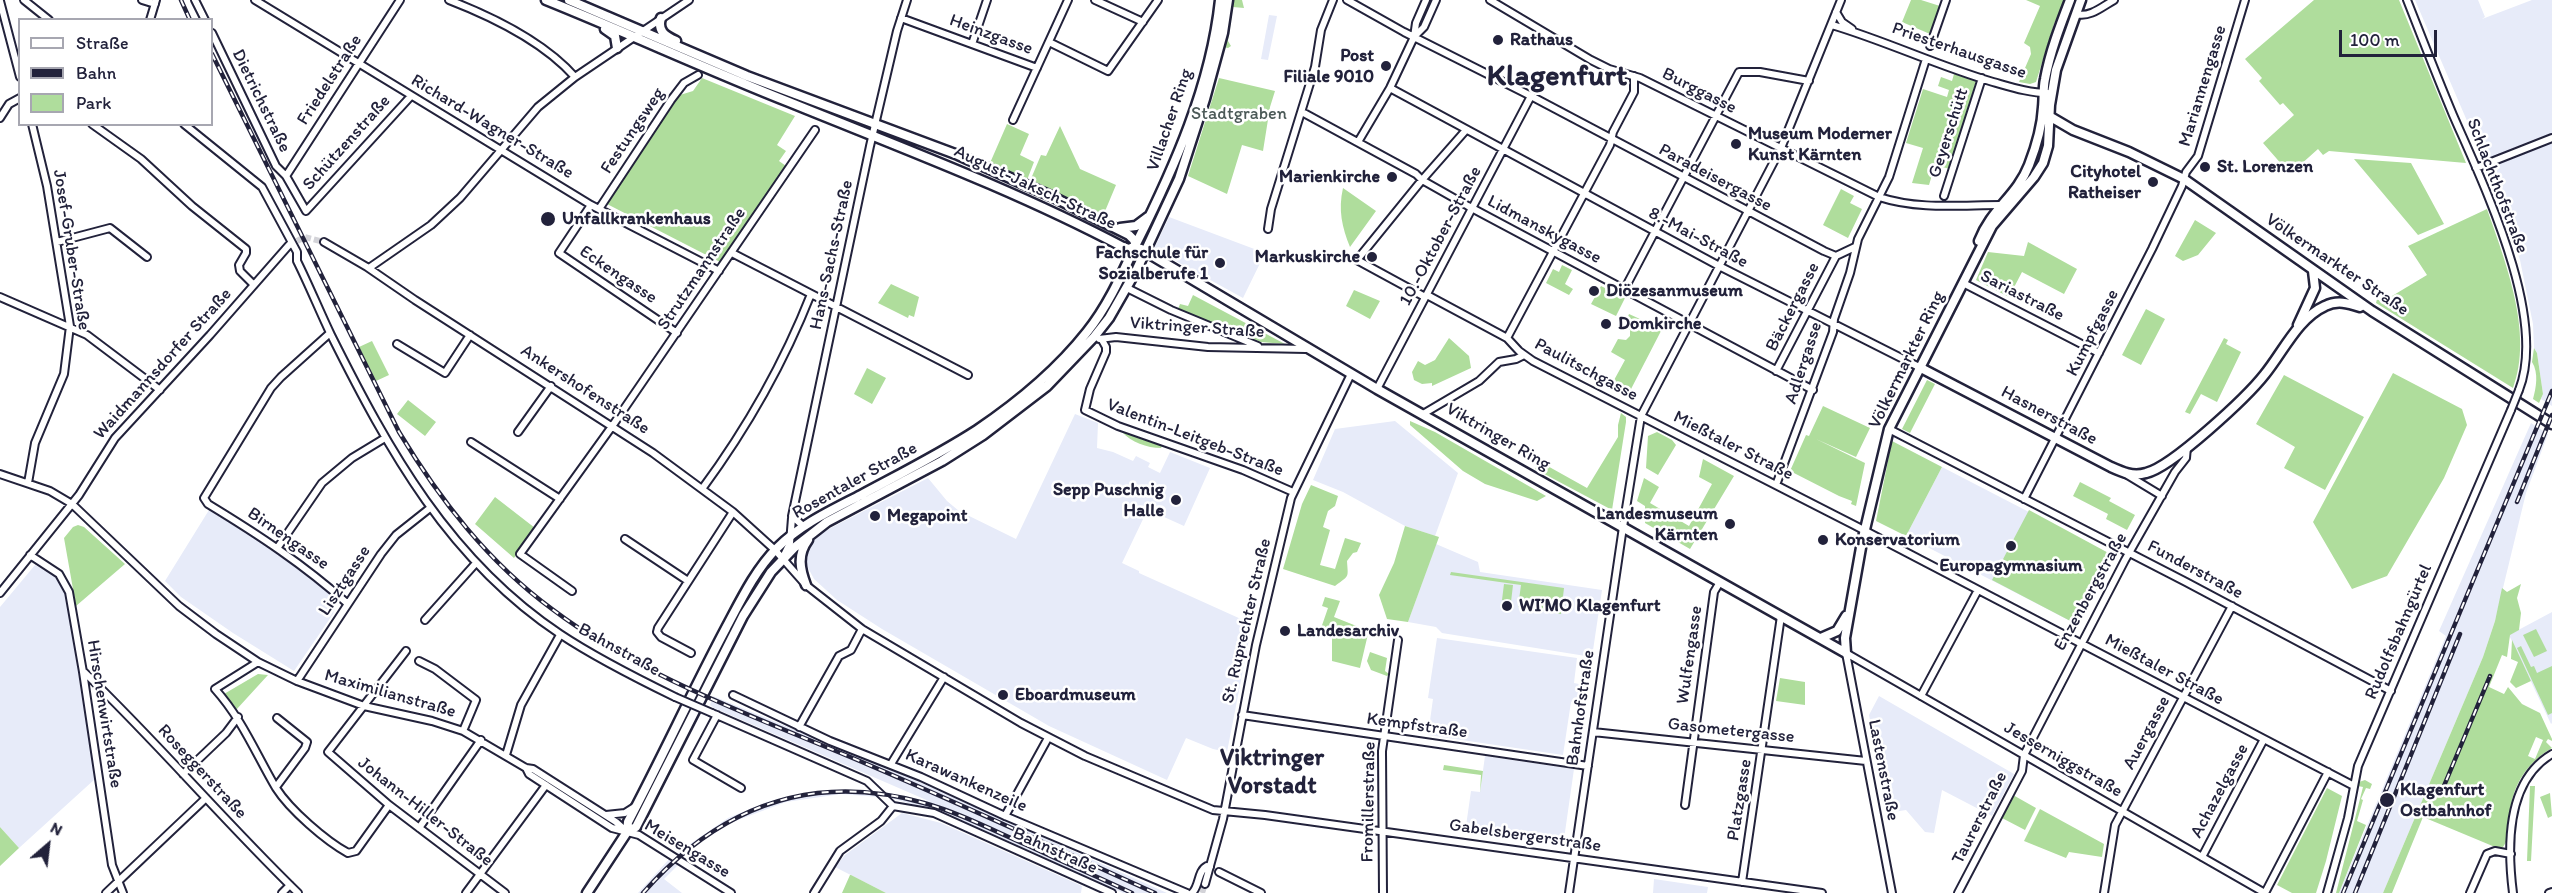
<!DOCTYPE html>
<meta charset="utf-8">
<style>
body{margin:0}
#map{position:relative;width:2552px;height:893px;overflow:hidden;background:#fff;font-family:Itim,sans-serif}
canvas{display:block}
.legend{position:absolute;left:18px;top:18px;width:195px;height:108px;box-sizing:border-box;background:#fff;border:2px solid #a7a7b1;margin:0;padding:8px 10px;list-style:none;font-size:18px;color:#22223b}
.legend li{display:flex;align-items:center;gap:12px;height:30px}
.legend b{width:30px;border:2px solid #a7a7b1}
.north{position:absolute;left:18px;top:815px;width:60px;height:60px;-webkit-text-stroke:4px #fff;paint-order:stroke;rotate:28deg;font-size:16px;font-weight:700;line-height:24px;text-align:center;color:#22223b}
.north::after{content:'';display:block;margin:auto;width:21px;height:27px;background:#22223b;clip-path:polygon(50% 0,100% 100%,50% 72%,0 100%)}
.scale{position:absolute;left:2339px;top:30px;width:98px;height:27px;box-sizing:border-box;border:3px solid #22223b;border-top:0;padding-left:8px;font-size:18px;line-height:21px;white-space:nowrap;color:#22223b;-webkit-text-stroke:4px #fff;paint-order:stroke}
</style>
<div id="map">
<canvas width="2552" height="893"></canvas>
<ul class="legend">
<li><b style="height:8px;background:#fff"></b>Straße</li>
<li><b style="height:8px;background:#22223b"></b>Bahn</li>
<li><b style="height:16px;background:#afdd9c"></b>Park</li>
</ul>
<div class="north">N</div>
<div class="scale">100 m</div>
</div>
<script>
const context = document.querySelector('canvas').getContext('2d');
context.lineJoin = 'round';
function paint(path, color) { context.fillStyle = color; context.fill(path, 'evenodd'); }
function trace(path, color, width, dash) { context.strokeStyle = color; context.lineWidth = width; context.lineCap = dash ? 'butt' : 'round'; context.setLineDash(dash || []); context.stroke(path); }
function label(font, color, halo, rows, align = 'center') {
  context.font = font + ' Itim,sans-serif'; context.lineWidth = 5; context.setLineDash([]); context.textBaseline = 'middle'; context.strokeStyle = halo; context.fillStyle = color; for (const [text, x, y, turn = 0] of rows) {
    context.save(); context.translate(x, y); context.rotate((+turn || 0) * Math.PI / 180); context.textAlign = isNaN(turn) ? turn : align; if (halo) context.strokeText(text, 0, 0); context.fillText(text, 0, 0); context.restore();
  }
}
paint(new Path2D(`
 M2415,0h63l7,17 -3,2 50,-19h20v406l-11,-7 2,-5 -6,-41 -3,-5 -1,-24 -13,-64 -31,-88z
 M1269,15l8,1 -9,44 -7,-1z
 M1169,217l96,36 -22,45 -89,-49z
 M1075,414l23,9 -1,25 16,4 20,9 3,-5 14,7 -2,4 12,6 10,-21 40,16 -26,58 -31,-14 -3,5 -5,-2 -23,48 17,8v2l113,51 -25,128 -14,-3 -27,-11 -19,42 -118,-54 -167,-97 -45,-29 -23,-21 -9,-17v-8l5,-10 13,-12 105,-54 19,23 12,10 57,28z
 M1395,421l63,52 -23,63 -30,-10 -62,-34 -30,-12 22,-51z
 M2531,423l17,11 -22,59 -31,128 -12,36 -100,236h-44l107,-257 -7,-5z
 M1942,467l172,89 -36,69 -172,-89z
 M209,510l73,45 56,45 -5,14 -39,57 -61,-38 -52,-36 -16,-16z
 M1436,544l42,18 2,10 122,18 -10,67 -150,-24 -6,-6 -28,-5z
 M35,565l21,12 9,13 30,189 -76,69 -19,-21v-220z
 M2552,612v111l-1,1 -42,-89z
 M1437,638l140,20 -3,25 15,3 -3,18 -15,-2 -8,53 -135,-20 5,-36 -5,-1z
 M713,696l193,80 261,117h-44l-175,-78 -57,-17 -50,-4 -55,8 -56,21 -37,24 -15,13 3,2 -17,17 18,14h-44l34,-37 2,1 16,-13 38,-26 39,-16 37,-9 38,-3 47,3 42,9 -217,-94 -4,-3z
 M1879,696l135,78 -22,42 -50,-26 -8,43 -9,-1 -19,-22 -19,3 -18,-98z
 M1485,756l89,13 -11,77 -98,-13 6,-42 9,1z
 M902,813l39,10 141,63 -1,7h-195l-51,-26 10,-12z
 M1654,879l54,8 -1,6h-54z`), '#e7ebf9');
paint(new Path2D(`
 M1233,0h9l2,8 -11,-1 -5,34 3,5 -3,2 -5,-1z
 M1911,0h10l19,6 -10,28 -28,-12z
 M2026,0h39l-11,24 -18,58 -6,2 -11,-2 12,-28 -1,-7 -6,-4 16,-37z
 M2314,0h85l67,163 -137,-12 -6,4 -5,-6 -28,25 -27,-31 31,-28 -11,-12 -3,2 -21,-24 3,-3 -17,-19z
 M1954,74l22,7 -26,88 -15,-4 -6,20 -17,-2 11,-35 -17,-5 17,-54 24,8 2,-7 -11,-4 3,-9 11,4z
 M702,78l93,38 -18,29 9,6 -7,10 7,5 -66,96 -113,-58 47,-74 26,-35 13,-4z
 M1219,78l56,13 -5,16 -7,44 -21,-6 -15,49 -39,-18z
 M1007,124l22,10 -9,21 14,7 -7,18 -37,-17z
 M1060,126l20,43 36,16 -13,31 -73,-35 11,-26 5,1z
 M2354,159l57,4 33,61 -26,11z
 M1343,188l33,23 -26,36c-8,-20 -12,-37 -7,-59z
 M1841,189l13,7 -4,7 12,6 -14,29 -25,-13z
 M2487,209c18,52 47,124 26,179l-137,-85 1,-4 5,3 45,-27 -19,-29z
 M2195,220l21,13 -18,22 -15,6 -8,-5z
 M2028,242l49,27 -13,25 -42,-22 -13,25 -33,-17 12,-28 36,4z
 M1562,265l10,5 -7,14 8,5 -4,6 -23,-12 7,-14 6,3z
 M891,284l28,13 -5,20 -5,-2 -1,3 -30,-15z
 M1601,286l24,12 -9,18 -25,-12z
 M1354,290l26,11 -10,18 -24,-13z
 M1193,295l92,49 -24,-2 -83,-33 2,-5 8,2z
 M2146,309l19,10 -24,46 -19,-10z
 M1629,314l11,5 -2,5 15,8 2,-4 6,3 -31,60 -17,-9 12,-22 -14,-8 7,-13 8,1 4,-4v-6l-6,-4z
 M1449,338l20,18 2,12 -39,18v-3l-10,1 -8,-4 -2,-8 6,-11 7,4 10,-5z
 M2224,338l4,2 -2,4 15,8 -24,50 -16,-8 -11,20 -5,-2z
 M372,341l17,34 -13,6 -17,-34z
 M2534,348l3,5 6,41 -4,9 -6,-4c3,-11 6,-26 -1,-37z
 M867,368l19,10 -14,26 -18,-10z
 M2393,373l69,36 5,16 -23,53 -57,98 -35,13 -39,-67z
 M2284,375l80,42 -39,73 -41,-22 11,-21 -39,-23z
 M1927,380l8,4 -25,49 -8,-4z
 M408,400l28,22 -11,14 -28,-22z
 M1823,406l47,22 -14,29 -40,-18 49,24 -9,43 -5,-2 1,-3 -13,-5 -49,-25 16,-36 3,1z
 M1621,413l5,4v5l-14,88 -77,-41 3,-5h6l43,24 31,-51v-12z
 M1410,421l25,11 111,64 -9,5 -52,-17 -22,-13 -53,-46z
 M1122,432l41,12 -2,4c-14,0 -30,-6 -39,-16z
 M1657,432l15,8 4,5 -18,30 -12,-7 2,-32z
 M1892,441l50,26 -36,69 -30,-15z
 M1703,459l31,17 -44,73 -45,-26v-17l-8,-5 7,-23 15,9 -9,16 39,23 23,-42 -13,-7z
 M2080,482l31,16 -2,3 26,14 -8,15 -21,-11 2,-5 -35,-18z
 M1311,485l27,11 -3,10 -7,5 -5,16 7,3 -10,35 15,4 10,-31 16,5 -4,9 -4,1 -6,8c1,17 3,14 -12,25l-52,-17 19,-65z
 M495,497l40,31 -21,30 -39,-34z
 M2029,510l85,46 -36,69 -86,-45z
 M78,525l6,2 41,37 -49,42 -12,-68 9,-11z
 M1405,526l34,11 -31,85 -21,-3 -8,-24 15,-32z
 M1451,572l113,16 -3,26 -43,-7 3,-22 -71,-10z
 M1504,584l9,1 -2,17 -9,-2z
 M2521,584l-4,14 4,15 -2,17 -9,5 -3,22 -5,-2 -13,32 15,7 4,-7 14,17 18,9 12,26v2l-4,-2 -2,3 6,6c-24,14 -39,36 -42,64 -2,12 1,27 -8,36l-7,-1 -72,-30 -31,76h-9l100,-236 12,-36 7,-33 5,4zM2536,737l7,3 -8,19 -7,-3z
 M1325,597l15,4 -6,16 25,10v4l9,3 -8,34 -28,-7v-24l-13,-3 9,-26 -6,-2z
 M2536,629l11,22 -13,6 -11,-22z
 M2512,640l19,41 -15,7 -6,-6 8,-20 -7,-3z
 M2521,646l10,21 3,-1 3,7 15,-7v47l-4,2 -31,-67z
 M1370,652l17,6 -2,13 4,3 -2,2 -16,-6 -4,-9z
 M258,674l10,1 -32,35 -12,-16z
 M1780,678l25,4v23l-29,-4z
 M1444,765l39,6 -3,21 1,-17 -38,-5z
 M2365,780l7,4 -2,5 -4,-1 -5,11 2,1 -6,21 9,4 -27,68h-3l27,-106 -5,-1 1,-4z
 M2530,786h5l-4,75h-4z
 M2327,788l15,8 -16,65 -10,32h-24l-15,-8z
 M2550,793l2,23 -4,2 -8,-21z
 M2013,795l23,13 -11,22 -23,-12z
 M2040,809l64,35 -2,13 -33,-5 -3,6 -42,-17z
 M0,827l19,21 -19,18z
 M850,875h1l35,18h-44z`), '#afdd9c');
trace(new Path2D(`
 M289,245l16,-8 19,5
 M1202,893l3,-9`), '#d3d3d8', 6, [6, 3]);
const minor = new Path2D(`
 M24,0l25,20
 M142,0l13,4
 M195,0l10,20
 M255,0l336,205 128,66
 M449,0c44,17 95,42 126,77
 M1095,0l48,22
 M1347,0l57,32 127,64 293,155 12,5 19,-9
 M1490,0l101,60 18,9 31,9 239,119c40,13 81,8 122,8
 M2407,0c15,38 30,77 46,115 30,69 95,201 66,275
 M0,1l20,76
 M1836,12l6,10 10,7
 M2076,14c14,4 27,-8 38,-14
 M901,18l136,50
 M150,20l6,-20
 M1832,25c54,16 106,41 161,57 18,5 36,11 55,11
 M212,33l64,133 10,10 20,35 105,-115
 M1414,37l10,-10 12,-27
 M1049,42l59,29 50,-71
 M972,44l15,-44
 M1930,46l16,-46
 M1390,88l331,179 198,100
 M1302,112l114,62 6,6 46,26 345,184
 M0,118l9,-14 11,-6
 M1013,120l55,-120
 M92,124l49,35 51,47 54,43v4l-7,12 1,6 14,14
 M184,124l78,63 35,65v9c12,24 22,49 34,74 58,116 118,225 229,299 36,24 76,44 115,63
 M1358,142l32,-54 24,-51 2,-14 10,-23
 M2476,168l76,-30
 M286,176l114,-176
 M1944,196l38,-118
 M591,205l-32,48 118,80
 M599,209l72,-109 13,-17 14,-8
 M1268,229l3,-20 44,-142 6,-37 12,-30
 M57,242l53,-14 37,29
 M324,242l43,25 48,33 238,153 80,59 42,38 31,35 56,44 159,94 64,33 128,54 52,5 557,78
 M732,253l236,122
 M369,268l62,-43 29,-27 78,-91 37,-30 114,-77
 M1963,283l136,70
 M1127,288l44,22 87,36
 M1624,290l115,-218h21l49,9
 M1427,295l80,43 12,13 14,10 321,164 500,261
 M0,297l87,38 73,55
 M1425,297l-68,-37 65,-80 44,-50
 M330,333l-49,44 -10,11 -67,110 4,6c51,31 95,60 140,100
 M1507,338l103,-193 3,-13 21,-40v-16
 M1099,339l17,-2 92,10 98,2
 M1102,340l4,7v5l-16,37 -5,21 33,16 125,44 50,22
 M397,344l48,29 25,-38
 M1776,371l60,-115
 M1377,389l154,-293
 M1423,414l56,-33 20,-19 17,-3 8,-4
 M1889,429l297,153 205,109
 M518,432l33,-46
 M471,442l89,57
 M2124,473l38,23
 M0,474l50,17 22,13 107,102 37,28 42,28 39,19 67,25 68,15 31,10 63,37 7,1 83,53 11,10
 M28,483l7,-40 29,-69 6,-48 -23,-140 -15,-62
 M1776,485l57,-153 1,-13 16,-46 8,-34 31,-62 37,-118
 M702,489c45,-61 81,-124 109,-195
 M2024,499l128,-250 30,-63 4,-14 12,-16 47,-156
 M803,526l-11,-10 78,-370 27,-115 10,-31
 M625,539l63,42
 M278,547l44,-64 30,-25 33,-20
 M30,555l29,19 10,18 14,80 29,193 11,28
 M784,555l6,-12 2,-25
 M572,591l-52,-37 93,-129 202,-295
 M0,593l79,-98 36,-57 95,-103 79,-90
 M425,620l51,-57
 M406,651l-78,101 61,53 116,88
 M691,653l-30,-16 -4,-5 1,-4 75,-116
 M1846,653l419,240
 M1846,653l46,240
 M419,661l16,8 41,31 -13,31
 M258,662l-43,27c27,30 41,65 61,99 14,22 50,53 72,65l8,-2 33,-46
 M84,672c74,71 140,149 214,221
 M297,681l84,-127 15,-19 34,-27
 M733,695l97,46 91,36 84,39 182,77
 M1921,696l57,-106
 M712,713l155,68 26,25 41,7 178,80
 M717,715l-24,45 48,28
 M1242,715l346,51
 M799,727l40,-71 12,-6 11,-21
 M1593,732l273,29
 M506,755l15,-50 39,-70
 M891,764l53,-87
 M526,768l3,6 83,54 27,7 92,58
 M183,774l43,-41 12,-16
 M276,787l29,-39 2,-6 -30,-24
 M1685,805l29,-213 6,-10
 M606,815l19,-2 11,-7
 M1005,816l43,-78
 M419,828l62,-88
 M2202,857l62,-118
 M1219,872l42,21
 M1742,882l39,-266
 M1205,884l18,-65 33,-174 35,-147 60,-124
 M106,893l100,-95
 M282,893l8,-8
 M466,893l80,-108
 M814,893l26,-42 41,-30 12,-15
 M1192,893c8,-7 5,-22 15,-27l3,1
 M1383,893l-1,-142 16,-111
 M1569,893l54,-366 18,-111 140,-268 60,-148
 M1958,893l64,-122 2,-16 101,-195 50,-88 11,-14 1,-11
 M2104,893l11,-68 117,-219
 M2265,893l63,-121
 M2327,893l21,-75 10,-52 153,-356
 M2470,893l17,-39 8,-3 16,3
 M2513,893c-6,-47 -7,-112 39,-139
 M2549,893l3,-1`);
const major = new Path2D(`
 M546,0c82,33 162,70 243,102 113,46 226,88 334,145l6,2 7,-3
 M569,0l178,76 211,79 93,41 78,39 5,5 2,6
 M661,18c-4,13 4,18 15,23
 M605,29l10,7 2,12
 M2049,116l24,14 56,22 55,27 188,132 180,113
 M1120,228l16,-2 12,-9
 M1979,241c12,-32 38,-45 50,-76 7,-18 13,-38 14,-58 1,-9 0,-19 2,-28 5,-27 15,-53 25,-79
 M1141,249l236,140 469,264
 M2298,325l17,-37 -2,-17
 M1919,367l192,100c11,5 22,10 35,6 26,-6 101,-76 119,-99 18,-22 33,-56 60,-68 12,-6 23,-3 35,1
 M806,585c-6,-16 -9,-30 2,-45
 M1821,638l16,-7 9,-15
 M1846,653l-1,-15 17,-96 27,-113 103,-203 42,-49 9,-14 5,-17 2,-41 6,-35 25,-70
 M627,832l9,-5 107,-211 28,-44 24,-25 32,-25 115,-61 41,-26 64,-49 47,-49 15,-19 28,-49 42,-90 26,-80 18,-66 5,-33
 M587,893l40,-61 1,-10c34,-64 64,-130 98,-194 14,-26 29,-58 51,-80 24,-24 55,-38 84,-53 39,-21 79,-41 116,-65 40,-27 80,-60 110,-98 21,-26 35,-58 49,-88 38,-76 75,-158 84,-244`);
trace(minor, '#22223b', 10);
trace(major, '#22223b', 13);
trace(minor, '#fff', 6);
trace(major, '#fff', 8);
const rail = new Path2D(`
 M181,0l9,20
 M212,54l187,378c41,68 89,130 153,177 94,71 210,110 317,156 96,41 191,85 286,128
 M2517,502l35,-87
 M2441,793l49,-117
 M643,893c76,-86 168,-122 281,-90 36,10 70,28 105,43 34,16 69,31 103,47
 M2343,893l209,-502
 M2355,893l105,-259`);
trace(rail, '#22223b', 4.5);
trace(rail, '#fff', 2, [7]);
const minorBridge = new Path2D(`
 M2511,410l8,-20
 M675,697l37,16`);
trace(minorBridge, '#22223b', 10, []);
trace(minorBridge, '#fff', 6);
for (const [x, y, r, color] of [
 [1498,40,6,"#22223b"],
 [1386,66,6,"#22223b"],
 [1736,144,6,"#22223b"],
 [2205,167,6,"#22223b"],
 [1392,177,6,"#22223b"],
 [2153,182,6,"#22223b"],
 [548,219,8,"#22223b"],
 [1372,257,6,"#22223b"],
 [1220,263,6,"#22223b"],
 [1594,291,6,"#22223b"],
 [1606,324,6,"#22223b"],
 [1176,500,6,"#22223b"],
 [875,516,6,"#22223b"],
 [1730,524,6,"#22223b"],
 [1823,540,6,"#22223b"],
 [2011,546,6,"#22223b"],
 [1507,606,6,"#22223b"],
 [1285,631,6,"#22223b"],
 [1003,695,6,"#22223b"],
 [2387,800,8,"#22223b"]
]) { const dot = new Path2D(); dot.arc(x, y, r, 0, 2 * Math.PI); context.fillStyle = color; context.fill(dot); trace(dot, '#fff', 2); }
label('18px', '#22223b', '#fff', [
 ["Heinzgasse",991,35,20],
 ["Priesterhausgasse",1959,51,19],
 ["Friedelstraße",330,80,-57],
 ["Mariannengasse",2203,86,-73],
 ["Burggasse",1699,91,27],
 ["Dietrichstraße",261,101,64],
 ["Villacher Ring",1170,120,-71],
 ["Richard-Wagner-Straße",492,127,31],
 ["Festungsweg",633,131,-56],
 ["Geyerschütt",1949,133,-72],
 ["Schützenstraße",347,143,-48],
 ["Paradeisergasse",1715,178,28],
 ["Schlachthofstraße",2497,186,69],
 ["August-Jaksch-Straße",1035,188,25],
 ["Lidmanskygasse",1544,230,28],
 ["10.-Oktober-Straße",1441,236,-62],
 ["8.-Mai-Straße",1698,238,28],
 ["Josef-Gruber-Straße",71,250,81],
 ["Hans-Sachs-Straße",832,255,-78],
 ["Völkermarkter Straße",2337,265,34],
 ["Strutzmannstraße",702,269,-56],
 ["Eckengasse",618,275,34],
 ["Sariastraße",2022,296,27],
 ["Bäckergasse",1793,307,-63],
 ["Viktringer Straße",1197,328,4],
 ["Kumpfgasse",2093,333,-63],
 ["Völkermarkter Ring",1907,360,-64],
 ["Adlergasse",1804,363,-72],
 ["Waidmannsdorfer Straße",163,364,-48],
 ["Paulitschgasse",1586,370,28],
 ["Ankershofenstraße",585,390,33],
 ["Hasnerstraße",2049,416,28],
 ["Viktringer Ring",1498,437,30],
 ["Valentin-Leitgeb-Straße",1195,438,21],
 ["Mießtaler Straße",1733,446,27],
 ["Rosentaler Straße",855,481,-29],
 ["Birnengasse",288,539,35],
 ["Funderstraße",2195,570,28],
 ["Lisztgasse",345,581,-57],
 ["Enzenbergstraße",2091,592,-61],
 ["St. Ruprechter Straße",1247,621,-77],
 ["Rudolfsbahngürtel",2399,632,-67],
 ["Bahnstraße",619,650,29],
 ["Wulfengasse",1690,655,-82],
 ["Mießtaler Straße",2164,670,28],
 ["Maximilianstraße",390,694,16],
 ["Bahnhofstraße",1581,708,-82],
 ["Hirschenwirtstraße",104,714,81],
 ["Kempfstraße",1417,726,8],
 ["Gasometergasse",1731,731,6],
 ["Auergasse",2147,733,-62],
 ["Jesserniggstraße",2063,760,30],
 ["Lastenstraße",1883,770,79],
 ["Roseggerstraße",202,772,47],
 ["Karawankenzeile",966,781,24],
 ["Achazelgasse",2220,791,-62],
 ["Platzgasse",1740,800,-81],
 ["Fromillerstraße",1369,802,-89],
 ["Johann-Hiller-Straße",425,812,38],
 ["Taurerstraße",1980,818,-63],
 ["Gabelsbergerstraße",1525,836,8],
 ["Meisengasse",687,849,31],
 ["Bahnstraße",1055,851,24]
]);
label('bold 18px', '#22223b', '#fff', [
 ["Rathaus",1510,40],
 ["Post",1374,56,"right"],
 ["Filiale 9010",1374,77,"right"],
 ["Museum Moderner",1748,134],
 ["Kunst Kärnten",1748,155],
 ["St. Lorenzen",2217,167],
 ["Cityhotel",2141,172,"right"],
 ["Ratheiser",2141,193,"right"],
 ["Marienkirche",1380,177,"right"],
 ["Unfallkrankenhaus",562,219],
 ["Fachschule für",1208,253,"right"],
 ["Sozialberufe 1",1208,274,"right"],
 ["Markuskirche",1360,257,"right"],
 ["Diözesanmuseum",1606,291],
 ["Domkirche",1618,324],
 ["Sepp Puschnig",1164,490,"right"],
 ["Halle",1164,511,"right"],
 ["Landesmuseum",1718,514,"right"],
 ["Kärnten",1718,535,"right"],
 ["Megapoint",887,516],
 ["Konservatorium",1835,540],
 ["Europagymnasium",2011,566,"center"],
 ["WI’MO Klagenfurt",1519,606],
 ["Landesarchiv",1297,631],
 ["Eboardmuseum",1015,695],
 ["Klagenfurt",2400,790],
 ["Ostbahnhof",2400,811]
], 'left');
label('18px', '#4c5a58', '#fff', [
 ["Stadtgraben",1239,114]
]);
label('bold 24px', '#22223b', '#fff', [
 ["Viktringer",1272,759],
 ["Vorstadt",1272,787]
]);
label('bold 30px', '#22223b', '#fff', [
 ["Klagenfurt",1557,77]
]);
</script>
